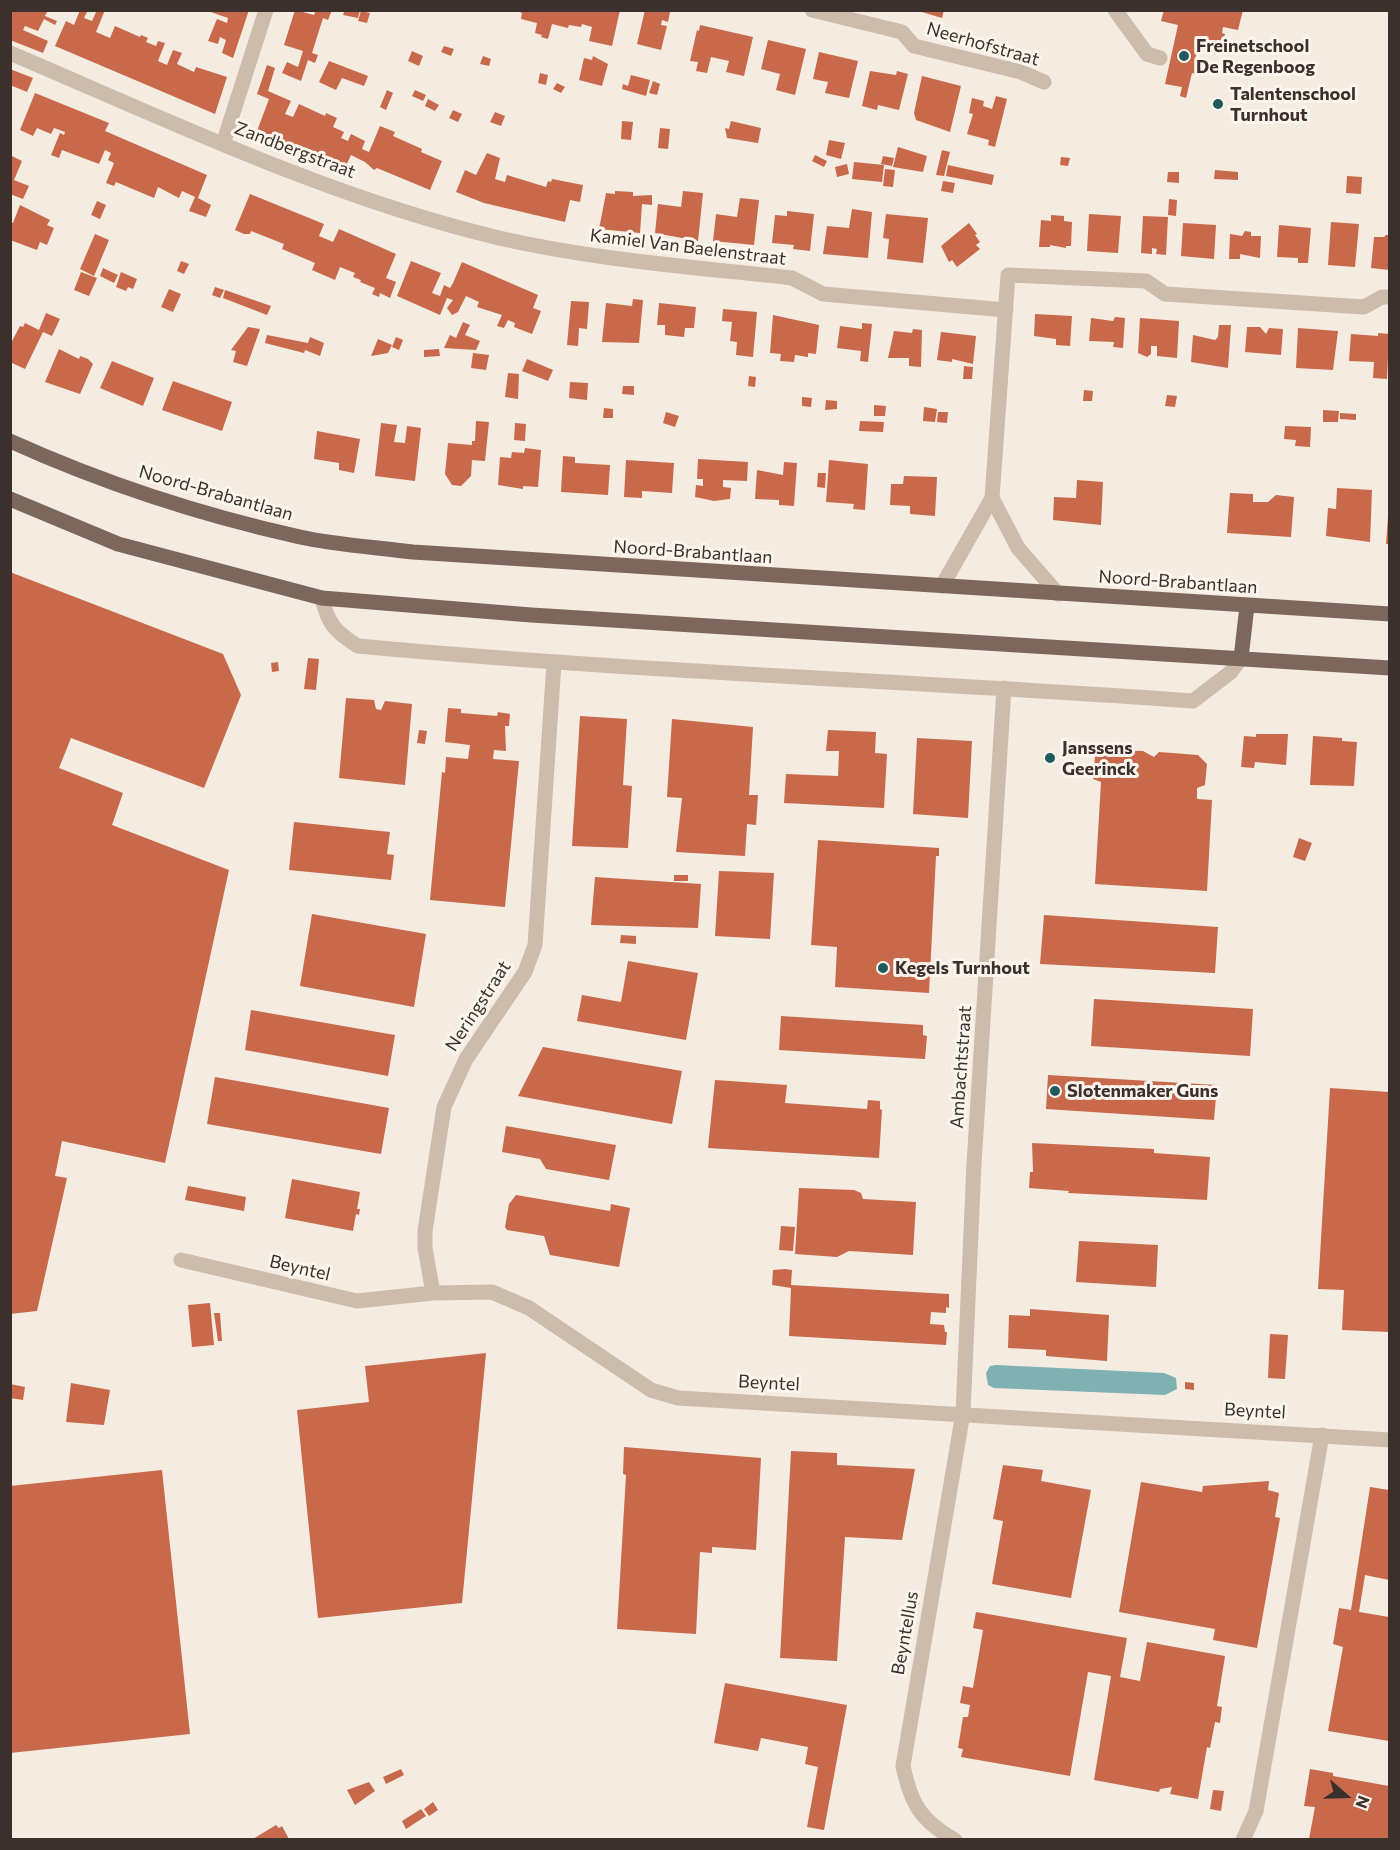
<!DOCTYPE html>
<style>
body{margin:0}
#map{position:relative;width:1400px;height:1850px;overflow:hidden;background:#f4ebe1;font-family:Commissioner,sans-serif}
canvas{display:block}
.frame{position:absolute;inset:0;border:12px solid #3b302b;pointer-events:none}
.north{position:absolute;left:1316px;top:1766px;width:60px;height:60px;-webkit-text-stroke:4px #fbf5ee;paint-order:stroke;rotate:110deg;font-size:16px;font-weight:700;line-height:24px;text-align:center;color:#3b302b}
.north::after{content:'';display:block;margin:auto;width:21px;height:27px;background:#3b302b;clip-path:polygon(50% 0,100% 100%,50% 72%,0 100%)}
</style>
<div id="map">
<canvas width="1400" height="1850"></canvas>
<div class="frame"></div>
<div class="north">N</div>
</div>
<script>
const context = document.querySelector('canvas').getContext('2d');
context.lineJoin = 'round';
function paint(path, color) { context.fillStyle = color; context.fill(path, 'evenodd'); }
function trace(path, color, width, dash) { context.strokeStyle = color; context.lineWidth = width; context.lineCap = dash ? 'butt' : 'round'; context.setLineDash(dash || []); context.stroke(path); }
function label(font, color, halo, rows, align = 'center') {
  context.font = font + ' Commissioner,sans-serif'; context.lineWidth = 6; context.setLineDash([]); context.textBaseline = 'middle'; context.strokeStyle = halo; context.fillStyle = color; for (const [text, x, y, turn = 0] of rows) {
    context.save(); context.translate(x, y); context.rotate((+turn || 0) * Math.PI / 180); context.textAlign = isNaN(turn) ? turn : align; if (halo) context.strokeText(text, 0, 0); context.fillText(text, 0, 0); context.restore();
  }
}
paint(new Path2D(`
 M996,1365l168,8 12,5 1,11 -12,6 -171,-7 -6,-3 -2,-12 4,-7z`), '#7fb0b2');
paint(new Path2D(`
 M10,10h38l-3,6 12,5 -2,4 -11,-6 -6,12 -13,-5 -2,4 25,11 -5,12 -33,-13z
 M80,10h8l-4,8 8,3 5,-11h8l-9,22 14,6 5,-12 25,11 1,-2 7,3 -2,4 10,4 2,-5 7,2 -7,18 9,4 6,-15 9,3 -5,11 17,8 2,-5 31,10 -12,37 -160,-68 11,-25 8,4z
 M205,10h44l-16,48 -11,-5 4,-13 -6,-3 -2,7 -10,-3 9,-22 10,4 1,-5z
 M295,10l19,5 2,-5h16l-4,10 -5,-2 -11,35 6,2 -3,8 -7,-3 -7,21 -19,-8 5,-11 11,5 5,-16 -19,-6z
 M345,10h15l-2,8 -15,-3z
 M515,10h105l-8,36 -23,-5 3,-14 -10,-3 -1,3 -12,-2 -1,3 -16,-4 -4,15 -7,-2 1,-2 -7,-2 2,-10 -16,-4 1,-6z
 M645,10l25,2 -2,10 -6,-2 -1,5 6,1 -6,24 -24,-6z
 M915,10h29l-2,8z
 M1164,10h79l-5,20 -15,-3 -1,6 3,1 -4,18 -23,-6 -3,14 4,1 -3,13 -4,-1 -6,25 -6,-2 2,-9 -17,-3 13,-59 -17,-4z
 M361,11l9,2 -3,10 -9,-2z
 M700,25l53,12 -9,39 -18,-4 3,-11 -18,-4 -4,16 -11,-2 2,-9 -8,-1 7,-31 2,1z
 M768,40l38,9 -11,46 -19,-5 4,-16 -19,-5z
 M444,46l10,3 -3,7 -10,-4z
 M412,51l11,5 -4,10 -11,-5z
 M819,52l39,9 -9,37 -24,-5 3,-11 -15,-3z
 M483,56l8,3 -2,7 -9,-2z
 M593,56l15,8 -6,22 -23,-6 5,-22 8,2z
 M329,61l39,15 -4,10 -22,-8 -6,12 -17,-8z
 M267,65l8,3 -7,23 23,10 -6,13 8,3 6,-13 26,12 1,-3 11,5 -4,9 11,5 -3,6 7,3 3,-7 14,7 -3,8 7,3 11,-26 15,6 -2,4 29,13 -1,3 21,9 -12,29 -53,-22 -3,2 -9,-8 -14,-7 -7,15 -87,-39 12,-32 -12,-5z
 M10,69l23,9 -6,14 -17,-7z
 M870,71l26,4 1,-4 11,3 -9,36 -21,-5 -1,5 -15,-4z
 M540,73l8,2 -2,10 -8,-2z
 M631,75l19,5 -4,16 -24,-7 1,-5 5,2z
 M922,76l39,10 -11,46 -34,-12 -2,-7z
 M653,81l7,3 -3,11 -8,-2z
 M557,83l8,4 -4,6 -8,-4z
 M387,90l6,3 -7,17 -6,-3z
 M415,90l11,5 -3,6 -11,-5z
 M35,93l74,30 -4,8 102,44 -9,23 13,7 -5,12 -17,-6 6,-14 -13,-6 -3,7 -21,-11 -4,11 -38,-16 -2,4 -8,-3 8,-20 -6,-3 3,-7 -6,-3 -6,14 -37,-14 -3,8 -8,-3 9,-22 4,2 1,-3 -11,-4 -3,6 -14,-6 -4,8 -13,-6z
 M996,96l11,3 -12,48 -7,-2 1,-5 -22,-6 6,-20 -4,-1 3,-15 12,3 -1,5 9,3z
 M428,99l11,6 -4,6 -10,-5z
 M453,110l9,4 -4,8 -9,-4z
 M495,112l10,4 -4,10 -11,-4z
 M622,121l11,1 -2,18 -10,-1z
 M731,121l30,7 -3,15 -31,-5 -2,-10 4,1z
 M660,128l10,1 -2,20 -10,-1z
 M829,140l16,3 -4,16 -15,-4z
 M898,147l29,9 -4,16 -30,-5z
 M942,150l8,2 -6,24 -8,-1z
 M487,153l13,5 -5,21 10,3 2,-7 39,12 2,-6 3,1 1,-3 31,6 -3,17 -10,-2 -5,22 -81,-19 -28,-11 9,-22 11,5z
 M10,155l12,6 -8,19 15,6 -6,13 -13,-5z
 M815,155l12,6 -3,6 -12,-6z
 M883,156l11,2 -2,8 -11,-2z
 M1061,157l9,1 -2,8 -8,-1z
 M854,162l30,3 -2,17 -30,-3z
 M847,164l2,10 -12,3 -2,-10z
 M948,165l46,10 -2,10 -46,-9z
 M885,169l10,1 -2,17 -10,-1z
 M1215,170l23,2v8l-24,-1z
 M1168,172h11v11l-12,-1z
 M1347,176l15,1 -1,17 -15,-1z
 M943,181l12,2 -2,10 -12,-2z
 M615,191l18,1v4l19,-1v10l-10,-1 -2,29 -41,-4 7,-36 9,1z
 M683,191l20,2 -5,48 -43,-8 3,-29 23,3z
 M250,194l74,30 -5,12 14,6 6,-13 57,25 -10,24 10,4 -6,16 -10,-5 -1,4 -7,-3 3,-6 -15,-6 1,-2 -8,-3 2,-4 -15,-6 -5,13 -23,-10 3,-7 -33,-14 2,-5 -33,-13 -1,3h-6l-9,-4z
 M740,198l19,2 -5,45 -41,-4 3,-27 21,3z
 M1169,199l8,1 -1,16 -8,-1z
 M97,201l9,4 -6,14 -9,-4z
 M20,205l30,15 -3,5 7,3 -7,17 -7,-3 -3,8 -27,-10v-18l3,1z
 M852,209l20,3 -4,46 -45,-4 4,-28 22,2z
 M787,211l27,3 -4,37 -17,-2 1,-4 -22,-2 3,-28 12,1z
 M886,214l42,4 -5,45 -36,-4 2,-20 -6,-1z
 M1089,214l32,2 -3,37 -31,-2z
 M1051,215l13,1v5l8,1 -1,24h-5v2l-16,-3v2h-11l2,-27 10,1z
 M1143,216l25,1 -2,38 -10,-1 1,-5 -5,-1v6l-11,-1z
 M1331,222l28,2 -4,43 -27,-2z
 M969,223l8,11 -2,1 5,7 -4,3 4,4 -23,18 -5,-7 -3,2 -8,-16z
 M1183,223l33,2 -2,34 -33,-3z
 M1279,225l32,3 -3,35h-10v-5l-21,-1z
 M1245,231l6,1v4h10l-1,22 -20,-4v5h-11l1,-25 12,2z
 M95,234l14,6 -15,36 -14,-7z
 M1386,235h3v35l-18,-2 3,-31h10z
 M181,261l8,3 -5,10 -7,-3z
 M411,261l30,12 -9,20 8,3 4,-11 6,3 3,-5 9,-21 76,33 -5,13 8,3 -9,23 -18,-7 1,-4 -7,-3 -4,8 -7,-2 5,-11 -25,-8 2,-5 -13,-6 -8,16 -6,3 -5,-7 6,-8 -6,-2 -7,17 -43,-19z
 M103,268l15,7 -4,8 -14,-7z
 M81,272l16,6 -8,18 -15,-6z
 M121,272l16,7 -4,10 -5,-2 -2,4 -10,-4z
 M215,287l9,3 -4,8 -8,-3z
 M169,289l12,5 -8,18 -12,-5z
 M225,290l46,16 -4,9 -44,-17z
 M633,299l10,1 -4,43 -37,-1 4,-39 26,3z
 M571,301l18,1 -2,27 -8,-1 -1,18 -11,-1z
 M659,303l37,4 -2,21h-9l-1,9 -19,-2v-10h-8z
 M723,309l34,3 -4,45 -17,-2 1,-13 -7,-1 2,-19 -10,-1z
 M46,313l14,6 -8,17 -9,-4 -18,37 -15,-7v-17l10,-19 3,1 2,-4 14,7z
 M1035,314l37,2 -2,30 -14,-1v-6l-22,-3z
 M773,315l46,10 -3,29 -8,-1v4l-13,-2 -1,7 -14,-1 1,-7 -11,-1z
 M1115,317l10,1 -2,30 -10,-1 1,-5 -25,-1 2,-23 22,3z
 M1140,318l39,3 -2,37 -20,-2v-10h-6v8l-4,3 -9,-4z
 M463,322l7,3 -5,10 15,6 -4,9 -32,-2 6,-13 6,3z
 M862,323l10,1 -4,38 -8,-1 1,-10 -24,-3 3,-22 22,3z
 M1219,325h12l-3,43 -37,-6 2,-27 22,5 3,-3z
 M248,327l12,2 -13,37 -14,-4 3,-11 -5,-1z
 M1247,327h13l6,7 3,-6 14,1 -2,26 -36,-3z
 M1298,328l40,3 -5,39 -37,-2z
 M913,329l9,1 -1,37 -12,-1v-8h-21l6,-27 18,2z
 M941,332l35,4 -3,28 -21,-5v3l-15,-2z
 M1378,333l11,1 -2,45 -14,-1 1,-16 -25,-1 2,-27 27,2z
 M267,335l41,8 2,-6 14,6 -4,13 -15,-6 -1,3 -39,-10z
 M396,337l7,3 -4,10 -7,-3z
 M378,339l14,6 -4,8 -17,3z
 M59,349l20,10 1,-3 8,3 5,5 -13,30 -35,-12z
 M439,349l1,7 -16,1v-7z
 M473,353l16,2 -3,15 -15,-2z
 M527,359l26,11 -5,11 -26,-10z
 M112,361l42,17 -11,28 -43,-18z
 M964,366l9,1 -1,12h-9z
 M508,373l11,1 -1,25 -13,-2z
 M749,376l7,1 -1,10 -7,-1z
 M173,381l59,21 -10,29 -60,-21z
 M570,382l18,1 -1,17 -18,-2z
 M623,386h11v9l-12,-1z
 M1084,390l9,1 -1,10h-9z
 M1167,395l10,1 -2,11 -10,-1z
 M802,397l10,1 -1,9 -9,-1z
 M826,400l11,1v8l-12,1z
 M874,405l12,1 -1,10h-11z
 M924,407l13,2 -2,13 -12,-1z
 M604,408l9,1v9h-10z
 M1323,410l16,1 -1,11h-15z
 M666,412l13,4 -4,11 -12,-4z
 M938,412h10l-1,11 -10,-1z
 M1340,413l16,1v6l-16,-1z
 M476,421l13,1 -4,39 -13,-1 -1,16 -10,10 -9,-1 -7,-11 3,-31 24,2v-4h3z
 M860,421l24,1 -1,10 -24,-1z
 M381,423l16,2 -3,17 11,1 2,-17 14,2 -6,53 -40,-5z
 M515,423l11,1 -1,17 -11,-1z
 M1285,426l26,1 -1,20 -15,-1 1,-6 -12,-1z
 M317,431l43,8 -6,34 -15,-3v-7l-25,-4z
 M525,448l16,2 -3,37 -15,-1v3l-25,-4 2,-28 11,1 1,-6 12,1z
 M563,456l12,1v6l35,2 -2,30 -47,-3z
 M698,459l50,3 -1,19 -24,-1v7l8,1 -1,11 -16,2 -19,-4 1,-12 7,1v-7h-6z
 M626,460l48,3 -2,30 -30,-2v7l-18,-1z
 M829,460l39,4 -3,46 -12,-1 1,-5 -28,-2z
 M784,462l13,1 -3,43 -15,-1v-5l-24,-1 2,-29 26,5z
 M818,473h8l-1,15 -8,-1z
 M904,476l33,1 -2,39 -25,-2v-8l-20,-1 1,-21h12z
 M1077,480l26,2 -2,43 -48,-5 1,-23 22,1z
 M1337,488l35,2 -2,52 -44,-6 2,-28 8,1z
 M1230,493l23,1v8h15l8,-7 18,2 -3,40 -64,-4z
 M1388,517h1v27h-3z
 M10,572l213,82 18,41 -37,93 -133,-50 -12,30 64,25 -11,32 117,45 -64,293 -103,-22 -7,35 12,2 -30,133 -27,3z
 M308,658l11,1 -3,31 -12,-1z
 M278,662l1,9 -7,1 -1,-9z
 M346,698l28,2 2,9 5,1 4,-9 27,3 -7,81 -66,-7z
 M448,708l13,1v4l36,3 1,-4 12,2 -1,12h-4l1,25 -12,-1 -1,9 26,2 -14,146 -75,-7 12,-128 3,1 1,-16 22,2 2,-14 -25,-3z
 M580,716l47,3 -4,66 9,1 -4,62 -56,-2z
 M672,719l81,8 -4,68h9l-2,30 -9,-1 -2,32 -69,-4 6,-54 -15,-1z
 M419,730l8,1 -2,13 -8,-1z
 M828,730l48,2 -1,21 12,1 -3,54 -100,-5 2,-29 52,2 1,-25h-13z
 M1256,734h32l-2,31 -31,-3 -1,6 -13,-1 3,-31 12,1z
 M1313,736l29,2v3l15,1 -3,44 -44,-1z
 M917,738l55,3 -4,77 -55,-4z
 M1103,750l40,1 11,6 5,-5 39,3 9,9 -2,21 -8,3v11l15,1 -5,91 -112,-7 6,-102 -8,-3 2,-22z
 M294,822l96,10 -3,22 7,1 -3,25 -102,-10z
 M1299,838l13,5 -7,18 -12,-4z
 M818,840l121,8v8h-3l-7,137 -94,-6 2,-40 -26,-2z
 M719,871l55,2 -4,66 -55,-3z
 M674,875h14v6h-14z
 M595,877l106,7 -3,44 -107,-3z
 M312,914l114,20 -12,73 -114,-21z
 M1044,915l174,12 -3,46 -175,-9z
 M621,935l15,1v8l-16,-1z
 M628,961l70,12 -12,67 -109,-19 5,-26 39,7z
 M1094,999l159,10 -3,47 -159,-10z
 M251,1010l144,25 -7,41 -143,-26z
 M781,1016l142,9v10l4,1 -2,23 -146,-9z
 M543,1047l139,24 -10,53 -154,-28z
 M1048,1075l169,10 -3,35 -168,-11z
 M215,1077l174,31 -8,46 -174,-30z
 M715,1080l72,5 -2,18 82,6 1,-9 12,1v8l2,1 -3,48 -171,-10z
 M1330,1088l59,4v240l-47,-2 2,-40 -26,-1z
 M506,1126l110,19 -7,35 -63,-11 -6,-10 -38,-7z
 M1032,1143l122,6v4l56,4 -3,43 -139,-7 1,-2 -40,-3 1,-16h3z
 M292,1179l68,13 -3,17h3l-1,6 -3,-1 -3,17 -68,-13z
 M188,1186l58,11 -2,14 -59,-11z
 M799,1188l55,2 7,3 2,6 53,3 -3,53 -64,-4 -12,6 -42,-3z
 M516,1195l94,16 1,-7 19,4 -11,59 -69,-12 -6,-19 -37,-6 -2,-3 4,-23z
 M781,1226l14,1 -2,24 -14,-1z
 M1079,1241l79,4 -2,42 -80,-5z
 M785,1269l7,1 -1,15 158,9v14l-3,-1v6l-15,-1 -1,12 14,1 1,7h2l-1,13 -157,-9 2,-48 -19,-3 1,-15z
 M210,1303l4,42 -22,2 -4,-42z
 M1030,1309l79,6 -2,46 -61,-5v-6l-38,-2 1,-33 21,1z
 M214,1313h6l2,28h-4z
 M1270,1334l18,1 -3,44 -17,-1z
 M486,1353l-24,250 -144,15 -21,-208 72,-8 -4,-36z
 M1185,1382l9,1v7l-9,-1z
 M71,1383l39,7 -6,35 -38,-3z
 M10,1384l15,3 -2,13 -13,-2z
 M624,1447l137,11 -5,92 -44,-3v6l-12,-1 -4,82 -79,-5 9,-154 -3,-1z
 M791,1451l46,2v12l78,4 -13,71 -57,-3 -8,124 -57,-3z
 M1003,1465l40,5 -2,11 50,9 -20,108 -79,-14 11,-63 -10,-2z
 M162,1470l28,264 -180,19v-267z
 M1269,1481l-1,9 11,3 -4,24 5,1 -23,130 -44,-8 2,-11 -96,-17 22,-130 61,10 1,-6z
 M1370,1487l19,3v90l-24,-5 -6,37 30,5v124l-61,-10 15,-84 -10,-3 6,-36 12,2z
 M976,1612l151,26 -7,39 20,4 7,-39 78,14 -8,50 5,1 -2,16 -5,-1 -5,26 -3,-1 -9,52 -28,-5 2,-7 -12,2 -1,3 -65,-12 17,-104 -23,-4 -18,104 -109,-19 2,-8 -5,-1 5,-31h5l2,-12 -10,-2 3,-17 10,2 10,-58 -10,-2z
 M725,1683l122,22 -23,125 -17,-3 11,-60 -13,-3 3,-17 -47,-9 -3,13 -44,-8z
 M401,1769l3,6 -18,9 -3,-7z
 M1310,1769l23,4v3l56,10v53h-80l6,-32 -11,-1z
 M369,1782l6,9 -20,14 -8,-15z
 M1213,1790l11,1 -3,20 -11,-2z
 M433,1802l5,8 -9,6 -5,-7z
 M421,1809l5,7 -20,13 -4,-8z
 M276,1825l3,3 3,-2 7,13h-36z`), '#c8694b');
trace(new Path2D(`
 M812,10l90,22 12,14 107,26 23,10
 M1115,10l32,44 13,4
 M10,53c160,68 320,145 489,185 96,22 195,29 293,40l31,16 183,16
 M223,144l43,-134
 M992,498l26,50 40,46
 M942,586l50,-88 16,-223 138,6 19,13 199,13 18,-10h8
 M322,598c6,26 13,34 36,48 278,26 557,35 835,55l38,-29 10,-14
 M181,1260l176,41 76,-8 59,-1 37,16 122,82 27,8 712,42
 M433,1293l-8,-45v-17l19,-124 22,-48 59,-87 10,-27 19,-282
 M955,1840c-34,-19 -44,-36 -52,-74l60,-353 11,-249 30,-476
 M1243,1840l13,-29 66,-376`), '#cdbbac', 15);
trace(new Path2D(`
 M10,441c93,42 191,74 290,96 36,8 75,10 113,15l977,62
 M10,499l108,45 204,54 209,17 859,53
 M1241,658l6,-52`), '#7d675c', 15);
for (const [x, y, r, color] of [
 [1184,56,6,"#1f5a5e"],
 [1218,104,6,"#1f5a5e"],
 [1050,758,6,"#1f5a5e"],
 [883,968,6,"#1f5a5e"],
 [1055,1091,6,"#1f5a5e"]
]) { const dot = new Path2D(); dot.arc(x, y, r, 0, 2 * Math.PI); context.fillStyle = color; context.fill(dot); trace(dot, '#fbf5ee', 2); }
label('18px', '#3b302b', '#fbf5ee', [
 ["Neerhofstraat",983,44,16],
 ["Zandbergstraat",295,150,21],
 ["Kamiel Van Baelenstraat",688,247,7],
 ["Noord-Brabantlaan",216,493,16],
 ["Noord-Brabantlaan",693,552,4],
 ["Noord-Brabantlaan",1178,582,4],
 ["Neringstraat",478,1006,-57],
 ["Ambachtstraat",961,1067,-86],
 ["Beyntel",300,1268,13],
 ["Beyntel",769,1383,3],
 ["Beyntel",1255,1411,3],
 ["Beyntellus",905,1633,-80]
]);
label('bold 18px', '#3b302b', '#fbf5ee', [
 ["Freinetschool",1196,46],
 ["De Regenboog",1196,67],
 ["Talentenschool",1230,94],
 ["Turnhout",1230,115],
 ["Janssens",1062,748],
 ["Geerinck",1062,769],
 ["Kegels Turnhout",895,968],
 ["Slotenmaker Guns",1067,1091]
], 'left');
</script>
